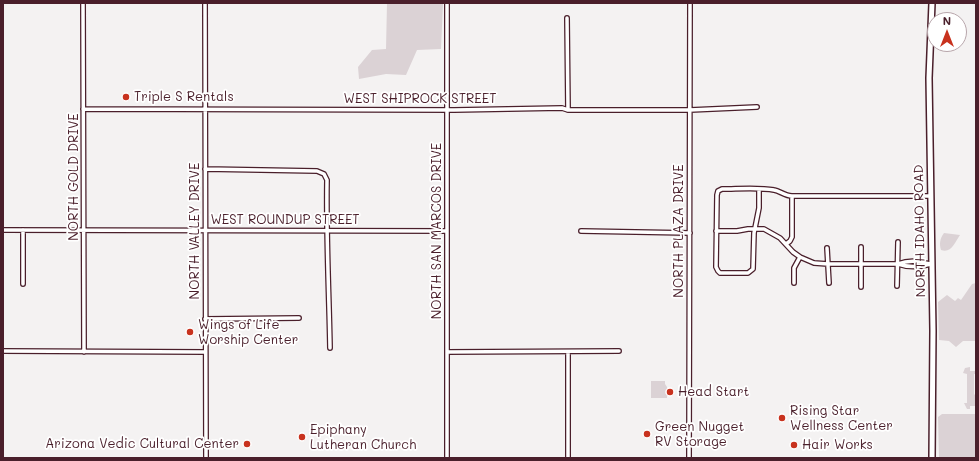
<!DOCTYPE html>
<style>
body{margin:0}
#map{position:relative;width:979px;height:461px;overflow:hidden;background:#f4f2f2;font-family:Mali,sans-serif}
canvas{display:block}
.frame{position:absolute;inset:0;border:4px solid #4a1f2b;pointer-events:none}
.north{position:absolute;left:927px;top:12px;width:40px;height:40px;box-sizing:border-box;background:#fff;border:1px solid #b7a5aa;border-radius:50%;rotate:0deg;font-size:11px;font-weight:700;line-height:16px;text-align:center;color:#4a1f2b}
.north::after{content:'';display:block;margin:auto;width:14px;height:18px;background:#c8321e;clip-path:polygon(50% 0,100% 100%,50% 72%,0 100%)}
</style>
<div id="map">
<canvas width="979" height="461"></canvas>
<div class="frame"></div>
<div class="north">N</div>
</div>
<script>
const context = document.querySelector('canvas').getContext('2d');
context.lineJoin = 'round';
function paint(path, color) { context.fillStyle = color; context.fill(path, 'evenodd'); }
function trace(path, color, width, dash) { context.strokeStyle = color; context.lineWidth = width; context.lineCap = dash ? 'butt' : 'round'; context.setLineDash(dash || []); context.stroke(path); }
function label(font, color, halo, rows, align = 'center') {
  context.font = font + ' Mali,sans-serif'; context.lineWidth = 3.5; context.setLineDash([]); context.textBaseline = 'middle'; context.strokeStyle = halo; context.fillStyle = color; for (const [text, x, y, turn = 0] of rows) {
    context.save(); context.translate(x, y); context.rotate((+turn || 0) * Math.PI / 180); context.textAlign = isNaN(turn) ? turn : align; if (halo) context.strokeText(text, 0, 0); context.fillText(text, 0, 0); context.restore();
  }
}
paint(new Path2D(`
 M387,3h56l-2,46 -24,1 -11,25 -20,-1 -27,5 -1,-12 14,-17 14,-1z
 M944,233l16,2c-5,7 -9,19 -19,15 -2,-6 -1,-12 3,-17z
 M976,283v58h-13l-7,6 -7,-6 -10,-1 -1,-38 9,-7 8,6 3,-3 3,2 11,-16z
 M970,367v4h6v3h-2v20l1,1 1,11h-6v3h-3l-3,-6h3v-29l-4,-1 2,-5z
 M651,381h14v3l2,3v11h-16z
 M942,414h34v44h-37l-1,-41z`), '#dbd2d5');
const street = new Path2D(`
 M83,3l1,349
 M205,3l1,455
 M447,3v455
 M567,18l1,92
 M83,109l371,1 108,-2 6,2h122l67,-3
 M205,169l112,2 7,3 3,6c-1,56 2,112 3,168
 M759,189v19l-5,25 -1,36 -5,4h-28l-2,-2 -2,-4 1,-72 1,-4 4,-2c15,0 37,-2 52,1 6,1 11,6 18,6h138
 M3,230l444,1
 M23,230v54
 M581,231l109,2
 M716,231h21l11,-2h16l16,9 13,14 7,5 14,6 14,1h70c11,4 22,3 33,0
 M786,244l4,-3 2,-4v-41
 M827,248l2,35
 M898,264c11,-4 20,-3 32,0
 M794,283v-15l6,-11
 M897,286l1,-44
 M861,287v-40
 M205,319l94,-1
 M3,351l202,1
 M447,352l172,-1
 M568,352v106
 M689,458l1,-455`);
const secondary = new Path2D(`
 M932,458l1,-127 -4,-253 3,-75`);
trace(street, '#4a1f2b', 6);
trace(secondary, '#4a1f2b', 8);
trace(street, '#fff', 3.5);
trace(secondary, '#fff', 5);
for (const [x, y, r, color] of [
 [126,97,4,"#c8321e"],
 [190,332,4,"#c8321e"],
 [670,392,4,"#c8321e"],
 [782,418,4,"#c8321e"],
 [647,434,4,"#c8321e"],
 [302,437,4,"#c8321e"],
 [247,444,4,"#c8321e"],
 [794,445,4,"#c8321e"]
]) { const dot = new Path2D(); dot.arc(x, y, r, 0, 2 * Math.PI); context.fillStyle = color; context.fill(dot); trace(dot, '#fff', 1.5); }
label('13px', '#4a1f2b', '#fff', [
 ["Triple S Rentals",134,97],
 ["Wings of Life",198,325],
 ["Worship Center",198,340],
 ["Head Start",678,392],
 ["Rising Star",790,411],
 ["Wellness Center",790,426],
 ["Green Nugget",655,427],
 ["RV Storage",655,442],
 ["Epiphany",310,430],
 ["Lutheran Church",310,445],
 ["Arizona Vedic Cultural Center",239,444,"right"],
 ["Hair Works",802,445]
], 'left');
label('13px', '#4a1f2b', '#fff', [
 ["WEST SHIPROCK STREET",420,99],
 ["NORTH GOLD DRIVE",74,177,-90],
 ["WEST ROUNDUP STREET",285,220],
 ["NORTH VALLEY DRIVE",195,231,-90],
 ["NORTH SAN MARCOS DRIVE",437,231,-90],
 ["NORTH PLAZA DRIVE",679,231,-90],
 ["NORTH IDAHO ROAD",920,231,-91]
]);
</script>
